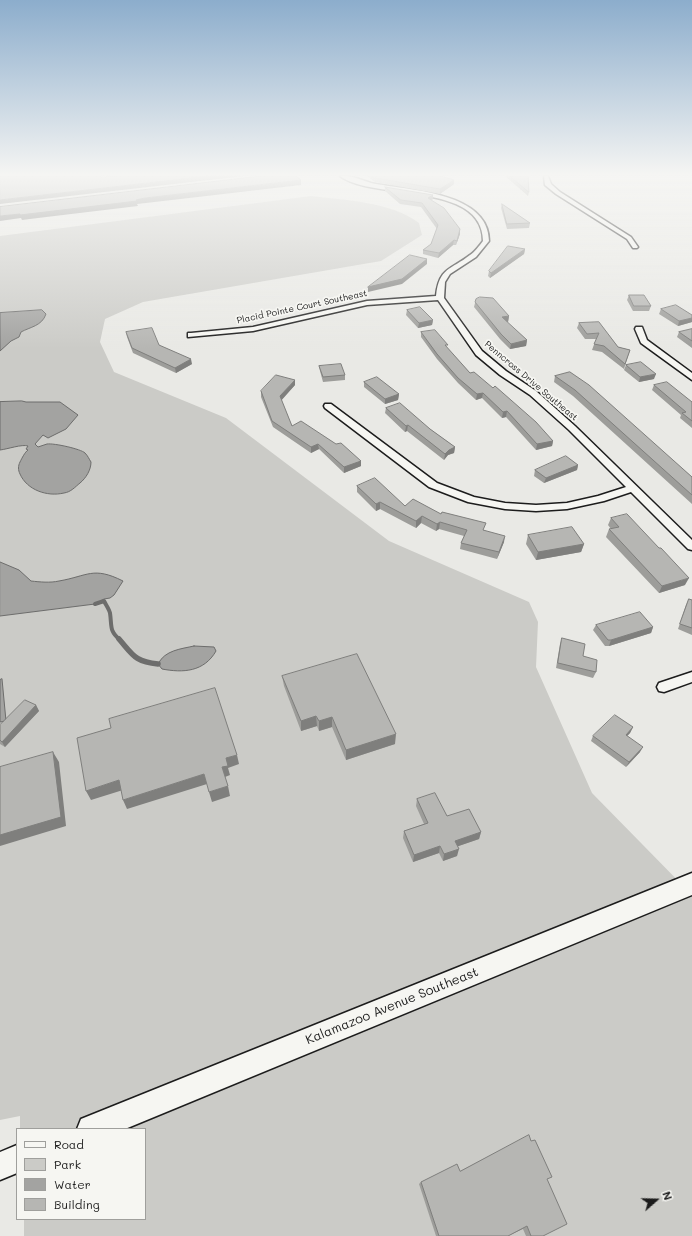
<!DOCTYPE html>
<style>
body{margin:0}
#map{position:relative;width:692px;height:1236px;overflow:hidden;background:#e9e9e5;font-family:Mali,sans-serif}
canvas{display:block}
.legend{position:absolute;left:16px;top:1128px;width:130px;height:92px;box-sizing:border-box;background:#f6f6f2;border:1px solid #9f9f9c;margin:0;padding:5px 7px;list-style:none;font-size:12px;color:#1c1c1c}
.legend li{display:flex;align-items:center;gap:8px;height:20px}
.legend b{width:20px;border:1px solid #9f9f9c}
.north{position:absolute;left:636px;top:1180px;width:40px;height:40px;-webkit-text-stroke:3px #f6f6f2;paint-order:stroke;rotate:70deg;font-size:11px;font-weight:700;line-height:16px;text-align:center;color:#1c1c1c}
.north::after{content:'';display:block;margin:auto;width:14px;height:18px;background:#1c1c1c;clip-path:polygon(50% 0,100% 100%,50% 72%,0 100%)}
</style>
<div id="map">
<canvas width="692" height="1236"></canvas>
<ul class="legend">
<li><b style="height:5px;background:#f6f6f2"></b>Road</li>
<li><b style="height:11px;background:#cbcbc7"></b>Park</li>
<li><b style="height:11px;background:#a3a3a1"></b>Water</li>
<li><b style="height:11px;background:#b6b6b3"></b>Building</li>
</ul>
<div class="north">N</div>
</div>
<script>
const context = document.querySelector('canvas').getContext('2d');
context.lineJoin = 'round';
function paint(path, color) { context.fillStyle = color; context.fill(path, 'evenodd'); }
function trace(path, color, width, dash) { context.strokeStyle = color; context.lineWidth = width; context.lineCap = dash ? 'butt' : 'round'; context.setLineDash(dash || []); context.stroke(path); }
function label(font, color, halo, rows, align = 'center') {
  context.font = font + ' Mali,sans-serif'; context.lineWidth = 3.5; context.setLineDash([]); context.textBaseline = 'middle'; context.strokeStyle = halo; context.fillStyle = color; for (const [text, x, y, turn = 0] of rows) {
    context.save(); context.translate(x, y); context.rotate((+turn || 0) * Math.PI / 180); context.textAlign = isNaN(turn) ? turn : align; if (halo) context.strokeText(text, 0, 0); context.fillText(text, 0, 0); context.restore();
  }
}
paint(new Path2D(`
 M311,196c34,4 81,6 108,27l3,12 -41,26 -238,41 -38,17 -5,23 14,30 112,46 163,123 140,61 9,20 -2,45 56,126 100,102v341h-668v-17h121v-90h-125v-13l-20,4v-884z`), '#cbcbc7');
const water = new Path2D(`
 M42,310l4,4c-4,12 -16,13 -25,18l-2,5 -8,4 -11,10v-38z
 M22,401l4,1h34l18,13 -12,14 -18,9 -5,-3 -8,9 3,3c3,-1 6,-2 9,-3 7,-1 34,5 38,9 3,3 4,6 6,9 0,8 -5,16 -11,21 -5,4 -9,9 -16,10 -17,4 -37,-3 -44,-19 -2,-4 -2,-8 0,-12 2,-4 5,-10 8,-12l-2,-1 2,-3c-6,-2 -20,3 -28,4v-48z
 M0,562l19,8 12,11c9,1 19,2 28,0 29,-5 34,-15 64,0l-9,14 -4,3 -6,1 -9,5 -95,12z
 M194,646l20,1 2,4c-12,21 -33,22 -54,18l-4,-5c7,-14 23,-15 36,-18z
 M2,679l4,42 -6,1v-42z`);
paint(water, '#a3a3a1');
trace(water, '#6d6d6c', 1);
trace(new Path2D(`
 M95,604l9,-3c2,4 5,8 6,12 2,13 -1,18 10,27`), '#6d6d6c', 4);
trace(new Path2D(`
 M119,639c14,16 16,23 39,25`), '#6d6d6c', 5.5);
const street = new Path2D(`
 M340,176c11,-2 25,6 36,8 35,6 113,9 113,57l-13,16 -26,17 -5,8 -1,16 38,53 24,20 30,20 39,35 117,114v10l-4,-1 -57,-57 -27,9 -37,8 -31,2 -31,-2 -37,-7 -39,-15 -104,-79 -1,-2 1,-2h6l106,79 37,14 31,6 31,2 31,-2 31,-7 28,-9 -57,-57 -39,-35 -30,-20 -24,-20 -38,-55 -71,5 -114,26 -65,6v-4h3l62,-6 114,-26 69,-5c3,-29 15,-26 34,-41 5,-3 9,-9 13,-14 0,-60 -110,-40 -143,-65z
 M544,176h4l3,8 9,8 71,45 7,10 -1,1h-4l-6,-9 -71,-45 -11,-9z
 M636,327h6l5,13 45,33v7l-51,-37 -6,-14z
 M692,672v10l-28,10 -5,-1 -2,-4 2,-4z`);
const secondary = new Path2D(`
 M692,873v22l-567,234h-48l4,-10z
 M17,1145v28l-17,7v-28z`);
trace(street, '#1c1c1c', 3);
trace(secondary, '#1c1c1c', 3);
paint(street, '#f6f6f2');
paint(secondary, '#f6f6f2');
paint(new Path2D(`
 M367,176h74l13,8 -14,10 -65,-12z
 M505,176h23l1,16 -1,4z
 M385,187l48,12 -2,1 29,29v5l-4,11h-3l-15,13 -15,-4v-4l8,-6 6,-15 -16,-22 -21,-3 -15,-13z
 M502,204l28,19 -1,5 -22,1 -6,-21z
 M525,249l-1,5 -34,24 -2,-2 1,-5z
 M629,295l22,11 -2,5h-16l-6,-11z
 M476,299l33,17 -1,6h-1l20,18 -1,6 -16,3 -10,-10 -26,-32z
 M661,309l31,6v7l-14,4 -19,-12z
 M407,310l26,10 -1,5 -14,3 -12,-13z
 M599,322l19,25 12,3 -6,19 -22,-17 -10,-2 4,-11h-11l-8,-11 2,-5z
 M692,329v19l-15,-11 2,-5z
 M126,332l33,13 33,19 -16,9 -43,-20 -6,-16z
 M421,332l26,16 23,25 83,68 -1,5 -16,4 -30,-33 -4,1 -20,-20 -6,2 -18,-17 -21,-24 -16,-22z
 M626,365l28,14 -15,3 -15,-12z
 M319,366l26,9v5l-22,2 -3,-11z
 M570,372l122,105v27l-119,-108 -19,-14 1,-6z
 M364,382l35,12 -1,6 -13,4 -21,-17z
 M295,385l-14,15 11,26 69,35v5l-17,7 -25,-24 -8,4 -38,-26 -12,-30v-6z
 M654,385l38,17v26l-12,-10 1,-3 -29,-25z
 M386,408l44,21 25,18 -1,6 -6,2 -4,5 -37,-29 -2,1 -20,-19z
 M578,465l-1,5 -33,13 -10,-7 1,-6z
 M357,486l48,20 36,8 43,16 20,12 -7,17 -37,-10 1,-6 3,-7 -25,-7 -3,2 -15,-8 -5,5 -36,-19 -4,2 -19,-19z
 M611,518l74,67 -26,8 -53,-56 3,-8h2l-3,-4z
 M528,535l56,9 -3,8 -45,8 -10,-16z
 M689,599l3,1v35l-14,-6 8,-24z
 M596,625l57,2 -2,6 -42,13h-4l-12,-16z
 M562,638l21,18 13,16 -3,6 -37,-10 4,-24z
 M282,676l113,68 -49,16 -14,-33 -13,4 -2,-5 -16,5 -17,-45z
 M36,705l3,6 -34,36 -5,-3v-19z
 M633,727l-3,6 -3,3 13,16 -14,15 -35,-26 2,-5z
 M417,799l30,17 34,16 -2,7 -21,7 -1,10 -14,5 -4,-8 -26,9 -10,-24 1,-7 20,-7 -8,-18z
 M460,1171l87,8 -4,57h-17l-3,-7 -15,7h-72l-17,-52 2,-2z`), '#9d9d9a');
paint(new Path2D(`
 M208,176h36l-244,28v-4z
 M301,180v5l-155,18 -9,1 1,2 -100,12 -16,2 -1,-2 -21,3v-5l145,-18z
 M454,180v4l-14,10v-5z
 M433,195v4l-5,3v-4z
 M460,229v5l-4,11z
 M454,240l-1,5 -15,13 1,-5z
 M525,249l-1,5 -34,24 1,-5z
 M427,259v5l-25,20 -34,8v-5z
 M509,316l-1,6h-7l1,-5z
 M692,318v4l-14,4 1,-5z
 M433,320l-1,5 -14,3 1,-5z
 M527,340l-1,6 -16,3 1,-5z
 M191,359l1,5 -16,9 -1,-5z
 M656,374l-2,5 -15,3 1,-5z
 M295,380v5l-15,17v-6z
 M483,393l-1,5 -6,2 1,-6z
 M399,394l-1,6 -13,4v-5z
 M507,411l-1,6 -4,1 1,-6z
 M408,425l-1,6 -2,1 1,-6z
 M553,441l-1,5 -16,4 1,-6z
 M318,444l1,5 -8,4v-6z
 M455,447l-1,6 -6,2 -4,5 1,-6 4,-4z
 M361,461v5l-17,7v-6z
 M578,465l-1,5 -33,13 2,-5z
 M380,502v7l-4,2v-7z
 M422,516l-1,7 -5,5v-7z
 M440,522l-1,7 -3,2 1,-7z
 M505,536l-1,6 -7,17 2,-7z
 M584,544l-3,8 -45,8 2,-8z
 M689,578l-4,7 -26,8 3,-7z
 M653,627l-2,6 -42,13 2,-6z
 M36,705l3,6 -34,36 -3,-5z
 M316,716l1,10 -16,5v-10z
 M332,717v10l-13,4v-10z
 M633,727l-3,6 -7,7 3,-5z
 M396,734l-1,10 -49,16v-10z
 M643,747l-3,5 -14,15 3,-5z
 M53,752l6,10 7,64 -66,20v-11z
 M237,755l2,9 -11,4 2,7 -5,2 -3,-10 4,-9z
 M204,774l3,10 -80,25 -4,-9z
 M119,780l4,10 -32,10 -5,-9z
 M228,786l2,10 -18,6 -3,-10z
 M481,832l-2,7 -26,9 2,-7z
 M440,846l-1,7 -26,9 1,-7z
 M459,849l-2,7 -14,5 1,-7z`), '#7f7f7d');
const building = new Path2D(`
 M0,176h100l2,1 15,-1h91l-208,24z
 M261,176h35l5,4 -156,18 -9,2 1,1 -100,12 -17,2v-1l-20,2v-9z
 M372,176h69l13,4 -14,9 -65,-11z
 M510,176h18l1,16z
 M385,187l48,8 -5,3 16,10 16,21 -3,12 -3,-1 -15,13 -16,-3 8,-6 7,-19 -16,-22 -21,-3z
 M502,204l28,19 -23,1z
 M508,246l17,3 -34,24 -2,-2z
 M410,255l17,4 -25,20 -34,8z
 M629,295h15l7,11h-17z
 M480,297l13,1 16,18 -7,1 25,23 -16,4 -10,-10 -26,-32 1,-3z
 M676,305l16,10v3l-13,3 -18,-12z
 M420,307l13,13 -14,3 -12,-13z
 M599,322l19,25 12,3 -5,14 -21,-18 -10,-2 5,-11 -12,1 -8,-11z
 M152,328l7,17 32,14 -16,9 -43,-20 -6,-16z
 M692,329v12l-13,-9z
 M435,330l13,15h-3l25,28 4,-1 19,16 2,-2 41,36 17,19 -16,3 -30,-33 -4,1 -20,-19 -6,1 -19,-16 -21,-24 -16,-22z
 M641,362l15,12 -16,3 -14,-12z
 M341,364l4,11 -22,2 -4,-11z
 M570,372l19,13 103,92v18l-117,-105 -20,-14z
 M276,375l19,5 -15,16 12,30 9,-5 35,23 5,-1 20,18 -17,6 -26,-23 -7,3 -39,-26 -11,-30z
 M377,377l22,17 -14,5 -21,-17z
 M667,382l25,20v19l-10,-8 4,-1 -32,-27z
 M400,403l30,26 25,18 -6,3 -4,4 -37,-29 -2,1 -20,-18z
 M566,456l12,9 -32,13 -11,-8z
 M375,478l30,28 8,-7 28,15 1,-2 44,11 -3,7 22,6 -6,16 -38,-9 6,-13 -27,-8 -3,2 -15,-8 -6,5 -36,-19 -4,2 -19,-18z
 M627,514l32,34h2l28,30 -27,8 -53,-57 10,-2 -8,-9z
 M572,527l12,17 -46,8 -10,-17z
 M689,599l3,1v28l-12,-4z
 M640,612l13,15 -42,13h-3l-12,-15z
 M562,638l23,6 -2,12 14,4 -1,12 -38,-9z
 M357,654l39,80 -50,16 -14,-33 -13,4 -3,-5 -15,5 -19,-45z
 M215,688l22,67 -11,3 2,8 -6,1 6,19 -19,6 -5,-18 -81,26 -4,-20 -33,11 -9,-53 34,-10 -2,-9z
 M25,700l11,5 -34,37 -2,-2v-15z
 M615,715l18,12 -7,8 17,12 -14,15 -36,-26z
 M53,752l8,65 -61,18v-68z
 M435,793l12,23 22,-7 12,23 -26,9 4,8 -15,5 -4,-8 -26,9 -10,-24 24,-8 -11,-24z
 M529,1135l2,6 4,-1 17,37 -5,2 20,45 -24,12h-12l-4,-10 -19,10h-69l-18,-54 36,-18 3,7z`);
paint(building, '#b6b6b3');
trace(building, '#7f7f7d', 1);
const sky = context.createLinearGradient(0, 0, 0, 349);
sky.addColorStop(0, '#8cadcc');
sky.addColorStop(0.5, '#f5f5f3');
sky.addColorStop(1, '#f5f5f300');
context.fillStyle = sky;
context.fillRect(0, 0, 692, 349);
label('9px', '#1c1c1c', '#f6f6f2', [
 ["Placid Pointe Court Southeast",302,307,-12],
 ["Penncross Drive Southeast",531,381,40]
]);
label('13px', '#1c1c1c', '#f6f6f2', [
 ["Kalamazoo Avenue Southeast",392,1006,-22]
]);
</script>
